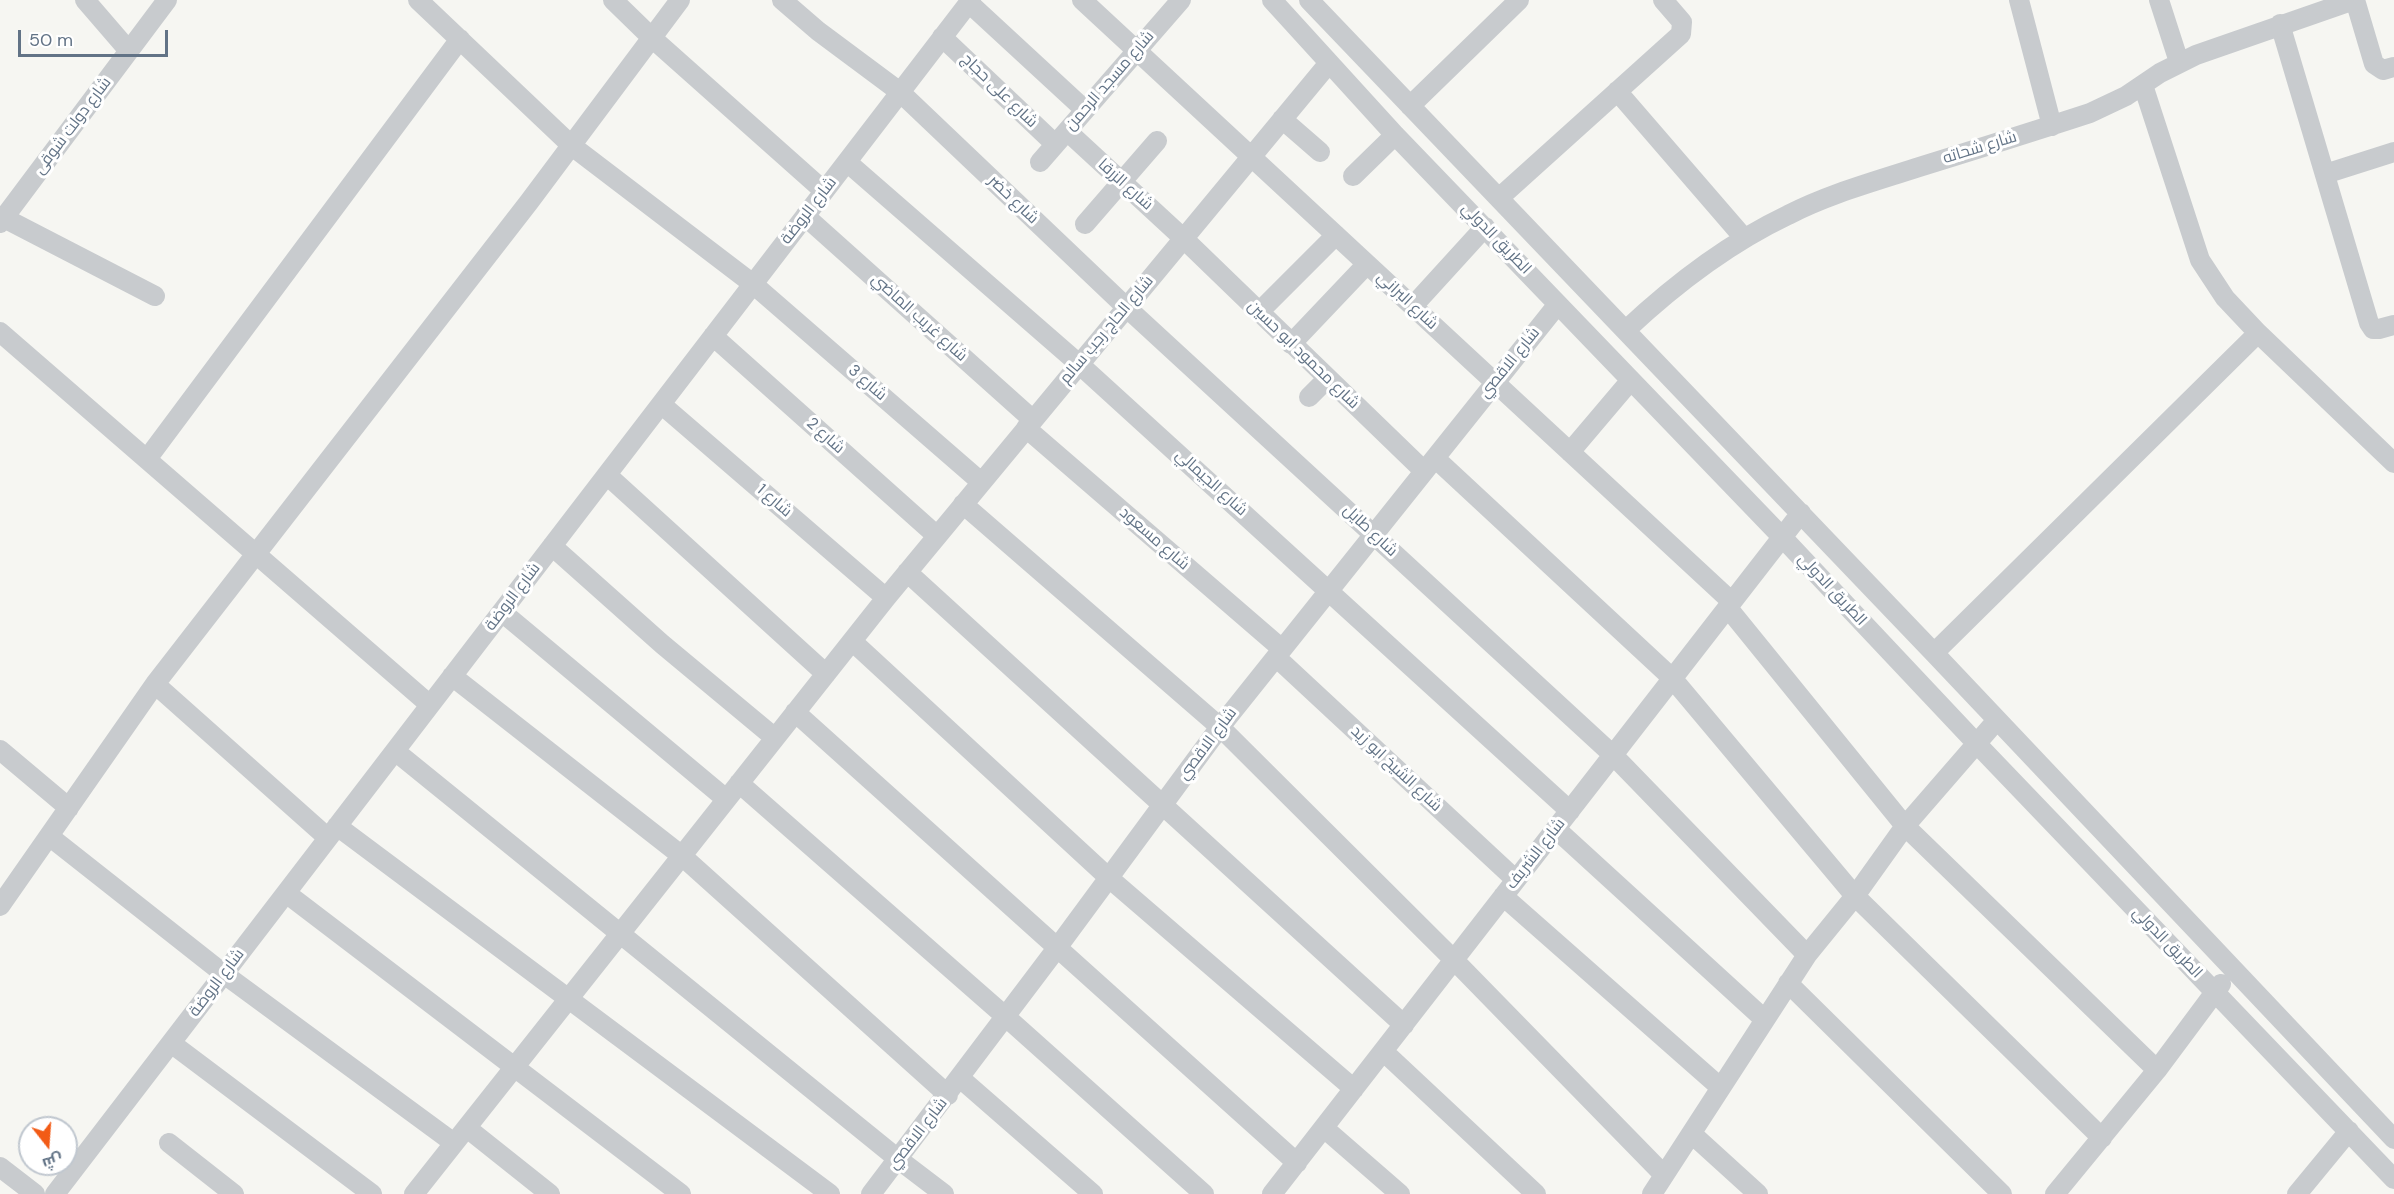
<!DOCTYPE html>
<meta charset="utf-8">
<style>
body{margin:0}
#map{position:relative;width:2394px;height:1194px;overflow:hidden;background:#f6f6f2;font-family:"DM Sans",Cairo,sans-serif}
canvas{display:block}
.north{position:absolute;left:18px;top:1116px;width:60px;height:60px;box-sizing:border-box;background:#fff;border:2px solid #c0c7cf;border-radius:50%;rotate:163deg;font-size:16px;font-weight:700;line-height:24px;text-align:center;color:#627386}
.north::after{content:'';display:block;margin:auto;width:21px;height:27px;background:#f25b16;clip-path:polygon(50% 0,100% 100%,50% 72%,0 100%)}
.scale{position:absolute;left:18px;top:30px;width:150px;height:27px;box-sizing:border-box;border:3px solid #627386;border-top:0;padding-left:8px;font-size:18px;line-height:21px;white-space:nowrap;color:#627386;-webkit-text-stroke:4px #fff;paint-order:stroke}
</style>
<div id="map">
<canvas width="2394" height="1194"></canvas>
<div class="north">ش</div>
<div class="scale">50 m</div>
</div>
<script>
const context = document.querySelector('canvas').getContext('2d');
context.lineJoin = 'round';
function trace(path, color, width, dash) { context.strokeStyle = color; context.lineWidth = width; context.lineCap = dash ? 'butt' : 'round'; context.setLineDash(dash || []); context.stroke(path); }
function label(font, color, halo, rows, align = 'center') {
  context.font = font + ' "DM Sans",Cairo,sans-serif'; context.lineWidth = 6; context.setLineDash([]); context.textBaseline = 'middle'; context.strokeStyle = halo; context.fillStyle = color; for (const [text, x, y, turn = 0] of rows) {
    context.save(); context.translate(x, y); context.rotate((+turn || 0) * Math.PI / 180); context.textAlign = isNaN(turn) ? turn : align; if (halo) context.strokeText(text, 0, 0); context.fillText(text, 0, 0); context.restore();
  }
}
trace(new Path2D(`
 M85,0l44,51
 M418,0l154,146 181,138 228,198
 M613,0l39,38 172,153
 M782,0l36,31 82,61 226,215 487,448 194,200
 M1082,0l650,602
 M1272,0l123,135 387,402 195,207 417,435
 M1309,0l625,653 460,486
 M2019,0l33,126
 M2159,0l20,62
 M2355,0l19,64 9,6 11,-3
 M969,3l116,107
 M2280,24l89,299 4,6h6l15,-4
 M942,37l113,107
 M2143,85l57,175 25,38 33,35 136,130
 M1617,91l127,147
 M1410,106l109,-106
 M1282,119l38,33
 M1067,131l116,107 241,233
 M847,162l232,202 491,447
 M1040,162l141,-162
 M2325,174l69,-22
 M1353,176l42,-41
 M1499,198l182,-164 1,-12 -19,-22
 M805,216l228,204
 M4,218l151,78
 M0,223l167,-223
 M1085,224l72,-83
 M1413,306l72,-79
 M1259,312l77,-77
 M1626,330c49,-46 101,-86 162,-115 41,-21 85,-33 128,-47 58,-18 116,-36 174,-55l36,-17 34,-23 36,-18 158,-55
 M0,332l430,373
 M713,336l224,200
 M1291,344l76,-80
 M1309,397l18,-18
 M661,404l225,194
 M1026,428l256,221
 M1570,452l61,-72
 M1435,458l237,220 183,218 247,242
 M147,459l313,-420
 M607,475l219,199
 M963,504l257,223 234,233 210,215
 M552,546l110,98 113,94
 M907,572l497,453
 M1728,608l177,218 252,244
 M502,612l224,187
 M852,641l257,237 245,211
 M1934,653l324,-320
 M1276,657l240,223
 M452,676l230,180 266,239
 M155,684l173,154
 M795,712l502,451
 M0,750l69,58
 M395,751l503,408 46,35
 M739,783l267,234 198,177
 M337,826l493,368
 M1556,829l208,190
 M49,836l175,138 230,169
 M286,893l395,301
 M1503,896l218,192
 M0,906l155,-222 374,-482 151,-202
 M1788,983l214,211
 M171,1043l201,151
 M1383,1051l153,143
 M960,1078l133,116
 M467,1128l83,66
 M1324,1128l76,66
 M1692,1134l66,60
 M169,1143l65,51
 M0,1167l35,27
 M55,1194l916,-1194
 M414,1194l472,-596 443,-535
 M871,1194l186,-246 163,-221 338,-423
 M1272,1194l529,-681
 M1652,1194l155,-239 48,-59 50,-70 92,-106
 M2055,1194l102,-124 64,-86
 M2297,1194l52,-63`), '#c8cbce', 20);
label('16px', '#627386', '#fff', [
 ["شارع مسجد الرحمن",1110,81,-49],
 ["شارع على حجاج",999,91,44],
 ["شارع دولت شوقى",73,126,-53],
 ["شارع شحاته",1980,148,-17],
 ["شارع الزرقا",1125,185,42],
 ["شارع خضر",1013,200,44],
 ["شارع الروضة",809,211,-52],
 ["الطريق الدولي",1496,239,46],
 ["شارع البراني",1407,301,43],
 ["شارع غريب الماضي",919,318,42],
 ["شارع الحاج رجب سالم",1107,330,-50],
 ["شارع محمود ابو حسين",1303,355,44],
 ["شارع الاقصي",1510,363,-51],
 ["شارع 3",867,383,41],
 ["شارع 2",825,436,42],
 ["شارع الجيمالي",1211,483,42],
 ["شارع 1",774,501,41],
 ["شارع طايل",1370,531,43],
 ["شارع مسعود",1154,539,41],
 ["الطريق الدولي",1832,590,47],
 ["شارع الروضة",513,597,-53],
 ["شارع الاقصي",1208,744,-53],
 ["شارع الشيخ ابو زيد",1396,769,43],
 ["شارع الشريف",1536,854,-52],
 ["الطريق الدولي",2167,943,46],
 ["شارع الروضة",217,983,-53],
 ["شارع الاقصي",918,1134,-52]
]);
</script>
